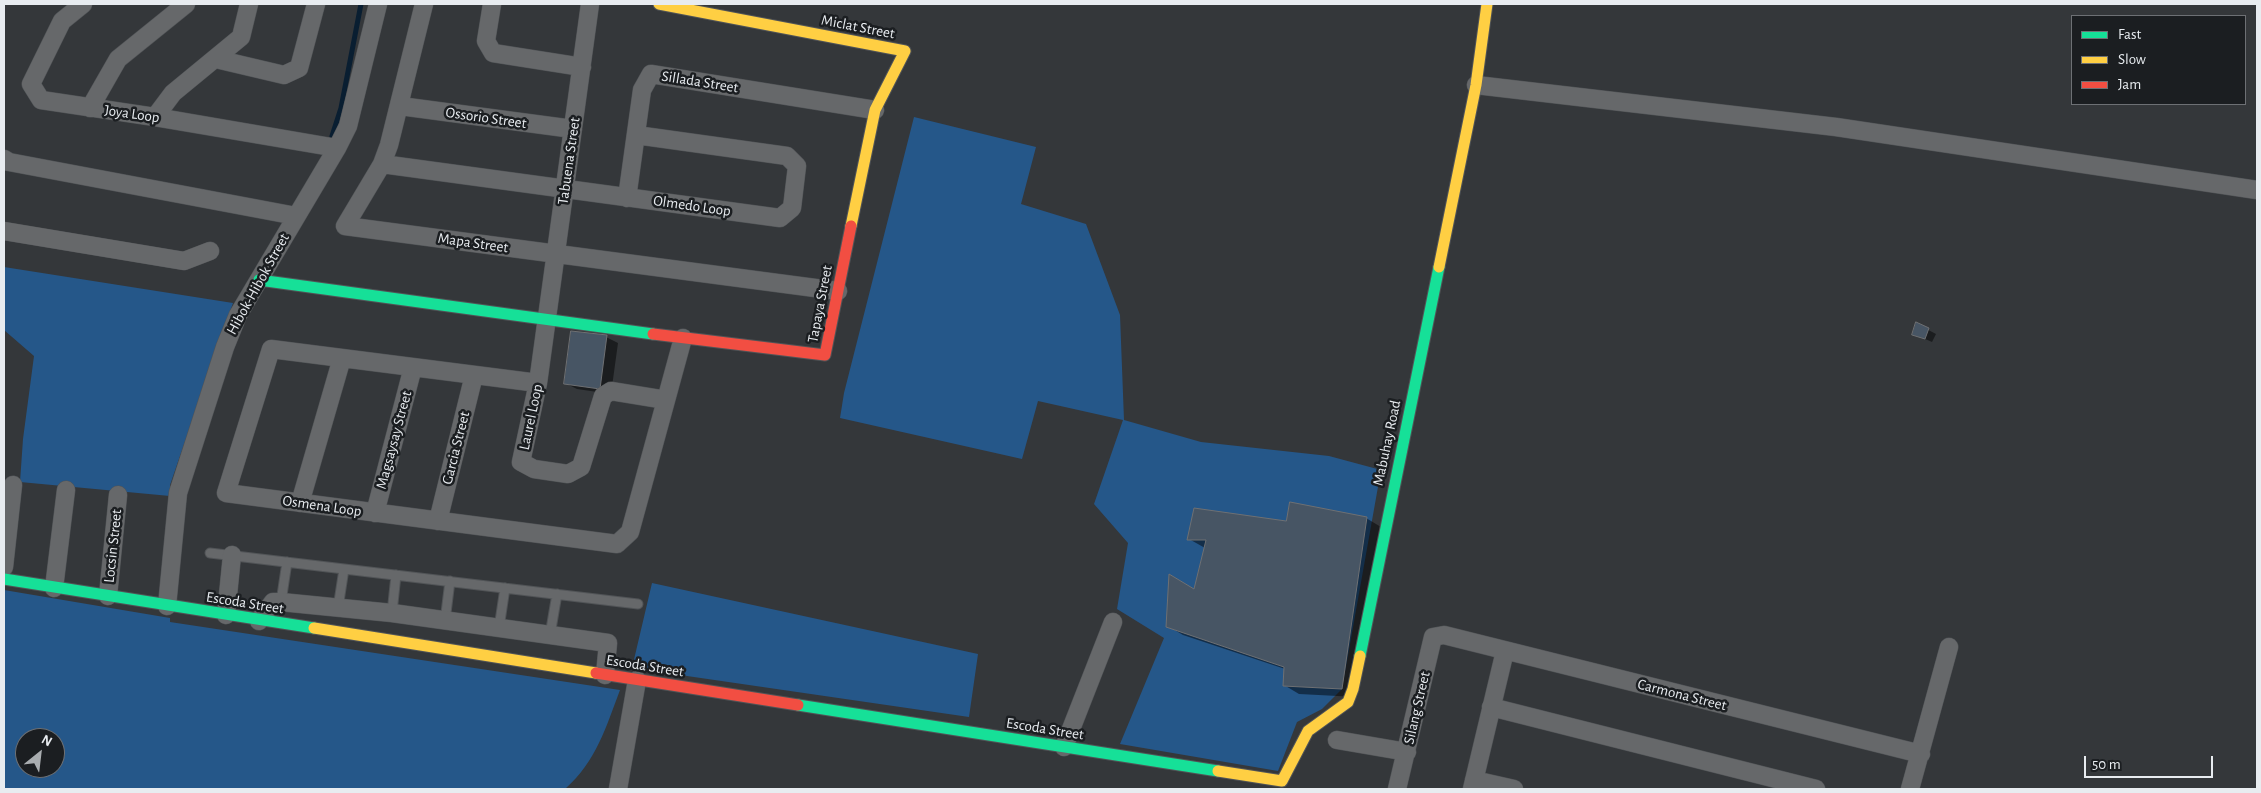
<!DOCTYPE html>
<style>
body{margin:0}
#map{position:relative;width:2261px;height:793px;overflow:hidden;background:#34373a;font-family:"Alegreya Sans",sans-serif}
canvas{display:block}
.frame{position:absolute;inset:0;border:5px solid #e8ecf0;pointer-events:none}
.legend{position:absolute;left:2071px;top:15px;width:175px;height:90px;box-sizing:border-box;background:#1b1e21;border:1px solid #6d7074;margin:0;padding:6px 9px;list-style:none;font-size:15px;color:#e8ecf0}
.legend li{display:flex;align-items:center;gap:10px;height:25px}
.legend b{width:25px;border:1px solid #6d7074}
.north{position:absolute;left:15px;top:728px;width:50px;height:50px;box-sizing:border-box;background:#1b1e21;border:1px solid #6d7074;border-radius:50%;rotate:29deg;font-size:14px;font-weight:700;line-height:20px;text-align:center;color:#e8ecf0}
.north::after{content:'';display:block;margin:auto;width:18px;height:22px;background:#a9adb0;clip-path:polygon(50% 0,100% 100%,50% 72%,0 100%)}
.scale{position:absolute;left:2084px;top:756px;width:129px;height:22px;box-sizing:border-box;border:2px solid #e8ecf0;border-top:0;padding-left:6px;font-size:15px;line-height:18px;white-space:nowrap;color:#e8ecf0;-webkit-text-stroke:4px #1b1e21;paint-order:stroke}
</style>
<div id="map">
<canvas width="2261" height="793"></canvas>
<div class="frame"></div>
<ul class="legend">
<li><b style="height:6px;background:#16e098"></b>Fast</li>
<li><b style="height:6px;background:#ffcf43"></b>Slow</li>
<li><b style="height:6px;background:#f24e42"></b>Jam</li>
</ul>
<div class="north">N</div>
<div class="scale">50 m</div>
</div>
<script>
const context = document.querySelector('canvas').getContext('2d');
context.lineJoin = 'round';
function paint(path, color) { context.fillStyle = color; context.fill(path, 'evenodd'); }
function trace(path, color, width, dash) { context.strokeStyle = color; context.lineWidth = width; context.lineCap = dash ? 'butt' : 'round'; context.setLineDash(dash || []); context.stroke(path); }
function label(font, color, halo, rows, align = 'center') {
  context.font = font + ' "Alegreya Sans",sans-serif'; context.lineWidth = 5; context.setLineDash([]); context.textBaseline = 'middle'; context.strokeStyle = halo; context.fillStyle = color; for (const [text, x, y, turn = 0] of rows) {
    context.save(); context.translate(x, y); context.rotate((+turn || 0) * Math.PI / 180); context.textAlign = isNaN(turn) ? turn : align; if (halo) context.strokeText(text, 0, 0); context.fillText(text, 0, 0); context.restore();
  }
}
paint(new Path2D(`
 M914,117l122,30 -15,57 65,20 34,91 4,105 77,22 128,14 52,14 -39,219 -20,20 -25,13 -19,49 -158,-27 44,-106 -47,-29 11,-66 -34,-39 29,-84 -85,-19 -16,58 -182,-41 4,-25z
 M4,267l229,36 -63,182v11l-150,-14 3,-43 11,-83 -30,-26z
 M652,583l326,71 -9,63 -337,-49z
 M4,590l166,28v4l450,68c-14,37 -24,72 -55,99h-561zM25,738h30v30h-30z`), '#255789');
paint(new Path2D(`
 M1917,324l19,10 -4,8 -18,-8z
 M606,337l12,6 -7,51 -34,-5 -12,-6z
 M1366,518l15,9 -24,170 -58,-3 -15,-9 1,-16 -102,-34 -15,-9 26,-36 11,-42 -16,-9 97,-16z`), '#0007');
trace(new Path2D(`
 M332,136l9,-28 20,-104`), '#091e31', 5);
const building = new Path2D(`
 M1916,322l13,6 -4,11 -13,-4z
 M571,331l36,4 -7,54 -36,-5z
 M1290,502l77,15 -25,172 -59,-3 1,-19 -118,-40 3,-53 25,15 12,-49h-19l7,-32 92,13z`);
paint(building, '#475564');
trace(building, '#6e7073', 1);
const lane = new Path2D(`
 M210,553l428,51
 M281,602l6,-40
 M338,608l6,-39
 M392,613l4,-38
 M445,621l5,-40
 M499,628l6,-40
 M550,635l7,-41`);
const street = new Path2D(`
 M83,4l-21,17 -31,63 10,16 114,17 182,31
 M424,4l-35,141 -7,19 -37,62 493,65
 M492,4l-6,37 7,12 89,14
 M590,4l-52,379 -17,79 13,7 34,5 13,-7 22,-71 8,-5 55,9
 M216,59l68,16 15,-7 17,-64
 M1476,85l360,42 421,63
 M400,106l173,23
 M90,108l28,-49 68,-55
 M155,117l18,-24 68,-56 8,-33
 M4,159l5,3 287,54
 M382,164l398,54 12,-10 5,-42 -10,-10 -151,-21
 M627,198l15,-108 9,-16 224,36
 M4,231l180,30 26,-10
 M538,383l-267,-34 -45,144 391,51 13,-12 53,-194
 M300,503l42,-145
 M375,513l38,-146
 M438,521l36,-146
 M4,567l9,-82
 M54,588l12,-98
 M108,596l10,-101
 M167,606l11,-113 47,-146 13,-32 99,-167 11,-22 30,-122
 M226,615l6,-60
 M259,621l14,-19h8l111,11 216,30 -3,32
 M1491,707l325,82
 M1337,740l70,12
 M1064,747l49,-125
 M1474,780l40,9
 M618,789l19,-109
 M1397,789l36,-152 11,-2 477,119
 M1472,789l33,-138
 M1910,789l39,-142`);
const fast = new Path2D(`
 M259,280l394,54
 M4,579l310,49
 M1360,656l79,-389
 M798,705l420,66`);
const slow = new Path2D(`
 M659,4l246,47 -30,59 -24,116
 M1439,267l37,-182 11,-81
 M314,628l282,45
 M1218,771l64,10 26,-50 40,-29 5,-13 7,-33`);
const jam = new Path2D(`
 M653,334l172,21 26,-129
 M596,673l202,32`);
trace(lane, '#515457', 11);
trace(street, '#515457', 19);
trace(fast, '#515457', 13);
trace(slow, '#515457', 13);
trace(jam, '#515457', 13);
trace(lane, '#66686a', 9);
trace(street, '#66686a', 18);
trace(fast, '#16e098', 11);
trace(slow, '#ffcf43', 11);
trace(jam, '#f24e42', 11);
label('15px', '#e8ecf0', '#1b1e21', [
 ["Miclat Street",858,27,11],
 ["Sillada Street",700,82,9],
 ["Joya Loop",132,114,8],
 ["Ossorio Street",486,118,8],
 ["Tabuena Street",569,161,-82],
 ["Olmedo Loop",692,206,8],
 ["Mapa Street",473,243,8],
 ["Hibok-Hibok Street",258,284,-61],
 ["Tapaya Street",820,304,-79],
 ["Laurel Loop",531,417,-78],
 ["Magsaysay Street",394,440,-75],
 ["Mabuhay Road",1387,443,-78],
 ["Garcia Street",456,448,-76],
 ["Osmena Loop",322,506,8],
 ["Locsin Street",113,546,-84],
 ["Escoda Street",245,603,9],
 ["Escoda Street",645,666,9],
 ["Carmona Street",1682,695,14],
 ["Silang Street",1417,708,-77],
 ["Escoda Street",1045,729,9]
]);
</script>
